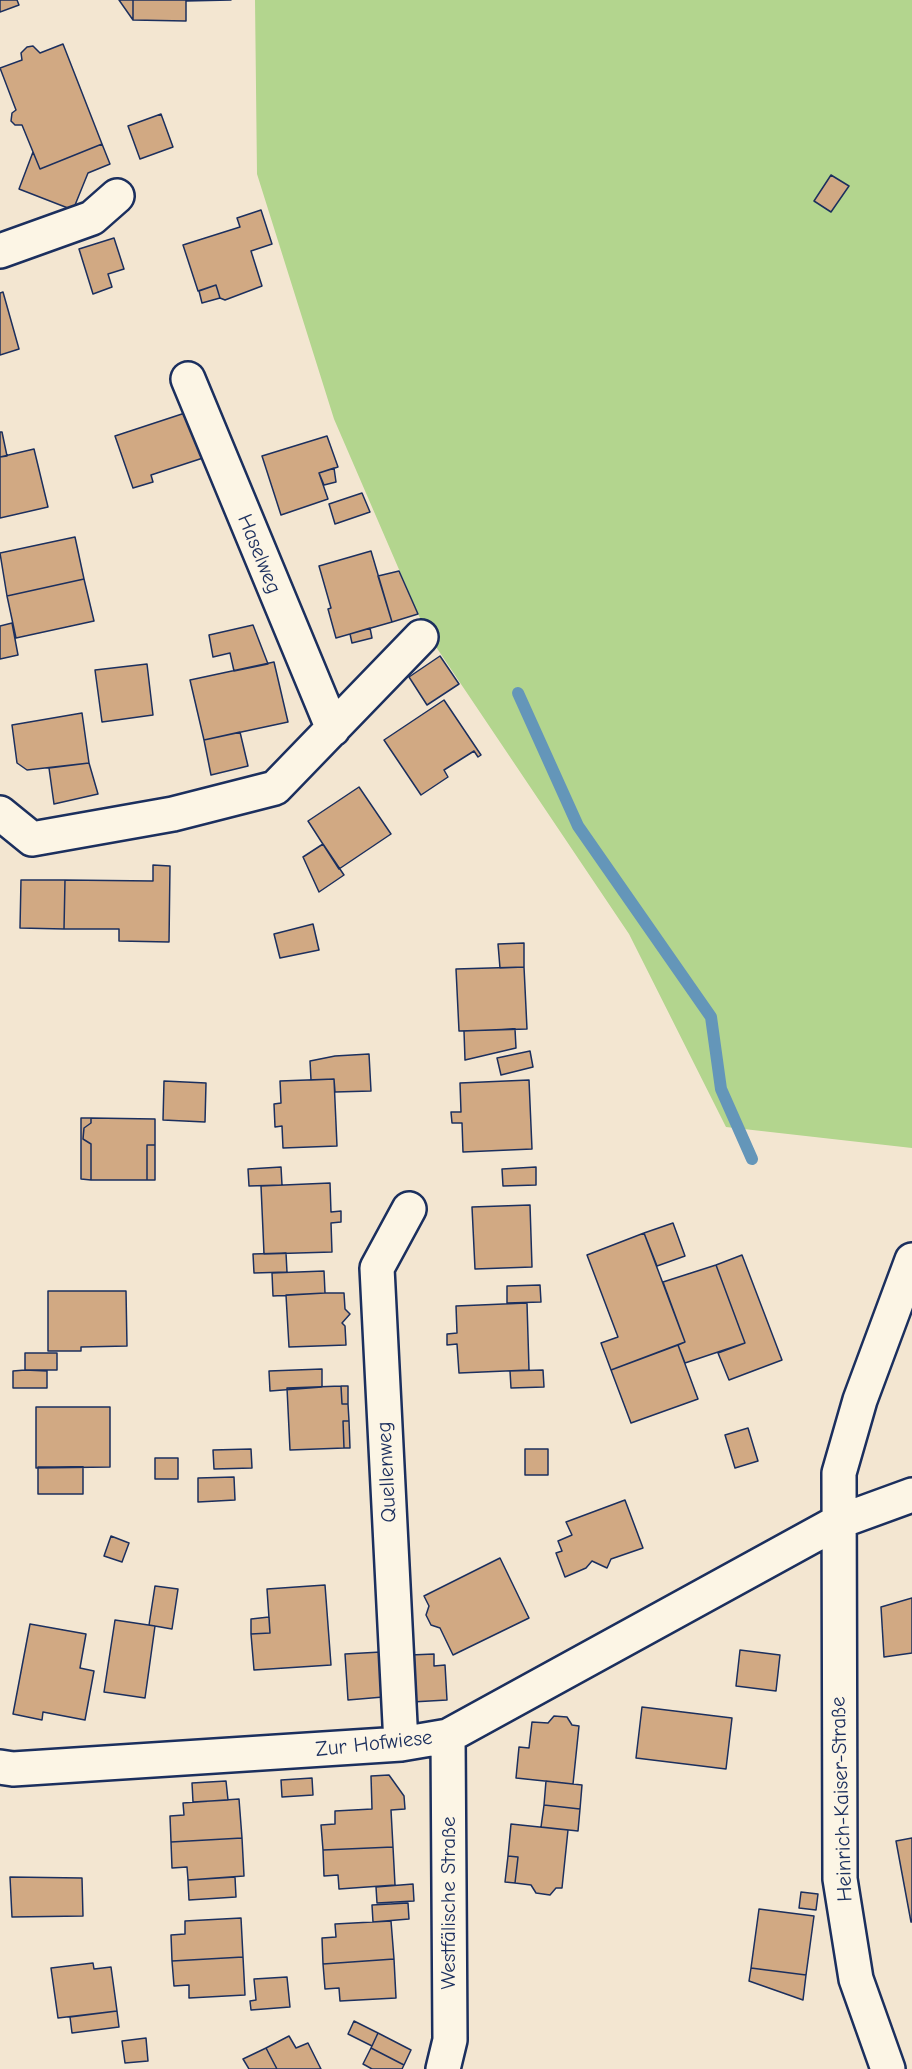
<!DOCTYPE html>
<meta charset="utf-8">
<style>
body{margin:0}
canvas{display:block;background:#f3e6d1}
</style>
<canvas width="912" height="2069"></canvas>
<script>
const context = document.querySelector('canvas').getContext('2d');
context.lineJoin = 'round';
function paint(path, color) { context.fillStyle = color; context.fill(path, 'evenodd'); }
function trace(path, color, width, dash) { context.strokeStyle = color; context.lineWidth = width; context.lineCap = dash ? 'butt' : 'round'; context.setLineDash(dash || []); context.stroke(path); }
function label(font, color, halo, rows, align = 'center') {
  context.font = font + ' "Comic Neue",sans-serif'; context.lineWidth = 6; context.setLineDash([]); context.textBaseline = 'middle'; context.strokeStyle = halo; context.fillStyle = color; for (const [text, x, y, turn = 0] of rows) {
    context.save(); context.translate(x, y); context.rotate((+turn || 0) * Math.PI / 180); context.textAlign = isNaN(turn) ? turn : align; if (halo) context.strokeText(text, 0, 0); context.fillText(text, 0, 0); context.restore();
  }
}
paint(new Path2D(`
 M255,0h657v1148l-186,-21 -97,-193 -203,-302 -92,-213 -77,-245z`), '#b3d58e');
trace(new Path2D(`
 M518,693l60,133 133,191 10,72 31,70`), '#6496b9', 12);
const building = new Path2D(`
 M0,0h17l2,5 -19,7z
 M119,0h14v20z
 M133,0h98l-45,1v20l-53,-1z
 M63,44l39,100 -62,25 -18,-44h-7l-4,-4 1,-8 4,-3 -16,-42 22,-8 -1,-7 6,-6 6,-1 7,7z
 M161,114l12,33 -33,12 -12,-33z
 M102,144l8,20 -22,9 -15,37 -54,-21 14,-37 7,17z
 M831,175l18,11 -18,26 -17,-11z
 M261,210l11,34 -21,7 11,35 -37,14 -5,-2 -4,-13 -18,6 -15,-46 57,-18 -3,-9z
 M114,238l10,31 -16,5 4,13 -19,7 -14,-45z
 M216,285l4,13 -18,5 -3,-12z
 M3,292l16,57 -19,6v-62z
 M188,412l15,46 -52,17 2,7 -20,6 -18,-52z
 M0,432h2l5,24 -7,1z
 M327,436l11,31 -19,6 9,26 -47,16 -19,-59z
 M34,449l14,58 -48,11v-61z
 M334,468l2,14 -12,3 -5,-12z
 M362,493l8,19 -35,12 -6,-20z
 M75,537l9,42 -77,17 -7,-43z
 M371,551l21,71 -56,16 -8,-29 3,-1 -12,-42z
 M399,571l19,43 -26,8 -14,-46z
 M84,579l10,42 -78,17 -9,-42z
 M12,623l6,32 -18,4v-33z
 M253,625l15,39 -34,7 -4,-18 -17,4 -4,-22z
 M370,628l2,10 -20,5 -2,-9z
 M440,656l19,28 -32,21 -18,-28z
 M274,662l14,60 -84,18 -14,-60z
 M147,664l6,51 -51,7 -7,-52z
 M444,700l37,55 -3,2 -4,-6 -30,19 4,7 -27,18 -37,-55z
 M82,713l7,50 -62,7 -10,-7 -5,-38z
 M240,732l8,34 -37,9 -7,-35z
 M89,763l9,31 -44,10 -5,-36z
 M359,787l32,47 -52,35 -31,-48z
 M323,844l21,31 -25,17 -16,-35z
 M153,865l17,1 -1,76 -50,-1v-12h-55l1,-49 88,1z
 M21,880h44l-1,49 -44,-1z
 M313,924l6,26 -39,8 -6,-24z
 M524,943v24l-24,1 -2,-24z
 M524,967l3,62 -68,2 -3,-62z
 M515,1029l1,19 -51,12 -1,-29z
 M530,1051l3,16 -32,8 -4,-17z
 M369,1054l2,37 -36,1 -1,-13 -23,1 -1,-19 25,-5z
 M334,1079l3,67 -54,2 -1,-22 -7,1 -1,-23 7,-1 -1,-22z
 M529,1080l3,69 -69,3 -1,-29h-10l-1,-11h10l-1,-29z
 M164,1081l42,2 -1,39 -42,-2z
 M81,1118h10v5l-7,5 -1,11 8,5v36l-10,-1z
 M91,1118l64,1v26h-8v35h-56v-36l-8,-5 1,-11 7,-5z
 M147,1145h8v35h-8z
 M281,1167l1,18 -33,1 -1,-17z
 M536,1167v18l-33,1 -1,-17z
 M330,1183l1,29 10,-1v11l-10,1 1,29 -68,2 -3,-68z
 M530,1205l2,62 -57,2 -3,-62z
 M673,1223l12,33 -28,10 -13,-33z
 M644,1233l41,109 -74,28 -10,-27 17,-6 -31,-82z
 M286,1253l1,19 -33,1 -1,-19z
 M742,1255l40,105 -53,20 -11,-27 27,-10 -29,-78z
 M716,1265l29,78 -60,20 -7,-18 7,-3 -22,-60z
 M324,1271l1,22 -52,3 -1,-23z
 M540,1285l1,17 -34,1v-17z
 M48,1291h78l1,55 -46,1v4h-33z
 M325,1293h19l1,16 5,5 -8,9 3,3 1,19 -57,2 -3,-52z
 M527,1303l2,67 -70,3 -2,-29 -10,1v-11l10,-1 -1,-27z
 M678,1345l20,54 -67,24 -20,-53z
 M25,1353h32v17h-32z
 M322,1369v18l-52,4 -1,-20z
 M25,1370l22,1v17h-34v-17z
 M543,1370l1,17 -33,1 -1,-17z
 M341,1386l1,18h6l1,17h-6l1,27 -54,2 -3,-62z
 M341,1386h7v18h-6z
 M36,1407h74v60l-74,1z
 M343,1421h6l1,27h-6z
 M748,1428l10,33 -23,7 -10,-33z
 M251,1449l1,19 -38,1 -1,-19z
 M525,1449h23v26h-23z
 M155,1458h23v21h-23z
 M38,1467h45v27h-45z
 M234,1477l1,23 -37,2v-24z
 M625,1500l18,48 -32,11 -4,9 -15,-7 -6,7 -21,9 -9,-24 6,-2 -4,-10 14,-6 -6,-13z
 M111,1536l18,7 -7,19 -18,-6z
 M500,1558l29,60 -76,37 -13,-27 -9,-3 -5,-10 3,-9 -5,-10z
 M325,1585l6,80 -77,5 -3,-36 19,-1 -3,-44z
 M155,1586l23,3 -6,40 -23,-4z
 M912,1598v55l-28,4 -3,-50z
 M269,1617l1,16 -19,1v-15z
 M115,1620l40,6 -10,72 -41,-6z
 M30,1624l56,10 -6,34 14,3 -9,49 -42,-8 -1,8 -29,-6z
 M740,1650l40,5 -4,36 -40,-5z
 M381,1652l2,45 -35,3 -3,-46z
 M434,1654v12l11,-1 2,35 -35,2 -2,-47z
 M642,1707l90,11 -6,51 -90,-11z
 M554,1716l13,1 5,8 7,1 -6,58 -57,-6 3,-31 10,1 3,-26 16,1z
 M389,1775l15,21 1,13 -14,1 2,37 -70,3 -2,-25 14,-1v-13l37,-2 -1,-33z
 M312,1778l1,17 -31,2 -1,-17z
 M226,1781l2,19 -35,2 -1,-19z
 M546,1781l36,4 -2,24 -36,-4z
 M239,1799l3,39 -71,4 -1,-26 14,-1 -1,-12z
 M544,1805l36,4 -2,22 -37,-4z
 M511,1824l57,6 -6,58h-6l-6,7 -14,-2 -5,-8 -16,-2 3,-26 -10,-1z
 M242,1838l2,38 -56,4 -1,-13 -15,1 -1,-26z
 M912,1838v84h-1l-15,-81z
 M393,1847l2,38 -56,4 -1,-14 -14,1 -1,-26z
 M508,1856l10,1 -3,26 -10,-1z
 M10,1877l72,1 1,38 -71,1z
 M235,1877l1,20 -47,3 -1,-20z
 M413,1884l1,17 -37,2 -1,-16z
 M801,1892l17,2 -2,16 -17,-2z
 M408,1903l1,16 -36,3 -1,-17z
 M759,1909l55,7 -8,59 -55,-7z
 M241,1918l2,39 -71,4 -1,-26 14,-1v-13z
 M391,1921l3,38 -71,5 -1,-26 14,-1 -1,-13z
 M243,1957l2,38 -56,3v-13l-15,1 -2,-25z
 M394,1959l2,39 -56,3 -1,-13 -14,1 -2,-25z
 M93,1963l1,6 17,-2 6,44 -59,7 -7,-50z
 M751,1968l55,7 -3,25 -54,-19z
 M287,1977l3,30 -39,3 -1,-9 6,-1 -2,-21z
 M117,2011l2,16 -47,6 -2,-16z
 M354,2021l24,12 -6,13 -24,-12z
 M378,2033l33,17 -7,15 -33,-17z
 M289,2036l7,12 12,-5 13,26h-44l-11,-21z
 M146,2038l2,23 -23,2 -3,-22z
 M266,2048l11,21h-28l-6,-10z
 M371,2048l33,17 -2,4h-30l-9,-5z`);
paint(building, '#d1a983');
trace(building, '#1b2f5e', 1.5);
const street = new Path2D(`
 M0,251l92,-33 25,-22
 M188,379l145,350
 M0,813l32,26 141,-25 102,-26 146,-151
 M401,1744l-24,-476 32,-59
 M0,1767l13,2 388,-25 47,-8 390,-214 74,-27
 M443,2069l7,-29 -2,-304
 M888,2069l-32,-90 -16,-100 -1,-406 21,-73 52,-140`);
trace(street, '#1b2f5e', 38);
trace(street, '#fcf5e5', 33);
label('21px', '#1b2f5e', '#fcf5e5', [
 ["Haselweg",259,554,68],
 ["Quellenweg",387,1472,-93],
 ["Zur Hofwiese",374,1744,-6],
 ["Heinrich-Kaiser-Straße",842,1799,-92],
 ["Westfälische Straße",449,1903,-90]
]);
</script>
